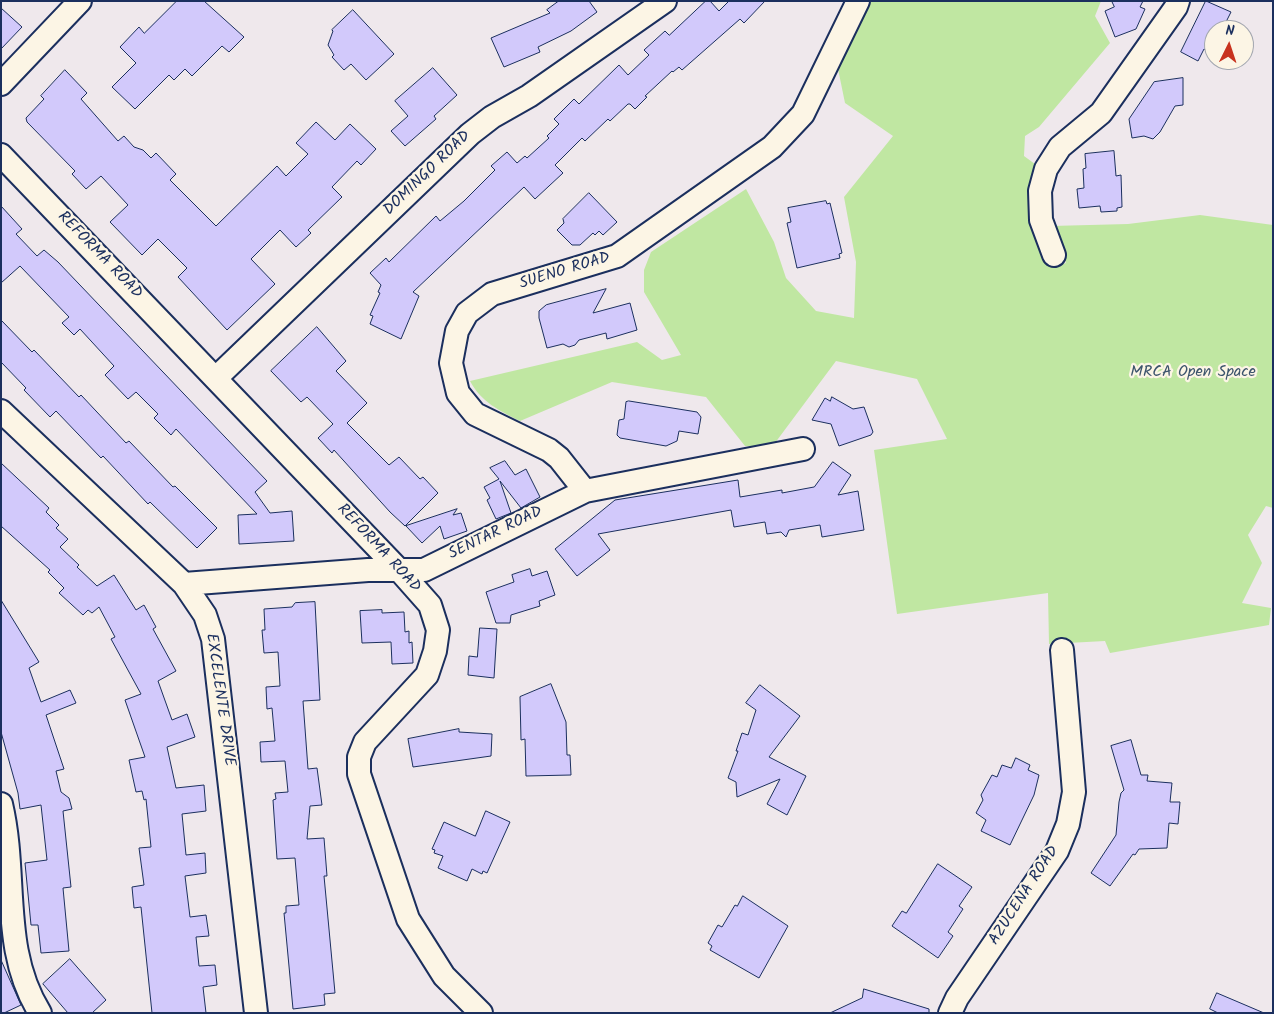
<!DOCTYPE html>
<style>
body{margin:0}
#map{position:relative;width:1274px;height:1014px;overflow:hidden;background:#efe8ec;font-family:Kalam,sans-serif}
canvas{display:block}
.frame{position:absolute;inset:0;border:2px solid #1b2f5e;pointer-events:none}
.north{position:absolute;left:1204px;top:20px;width:50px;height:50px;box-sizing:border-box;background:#fcf5e5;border:1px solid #a2a6af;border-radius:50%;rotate:4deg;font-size:14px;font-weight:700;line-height:20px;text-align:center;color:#1b2f5e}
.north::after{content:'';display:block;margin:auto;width:18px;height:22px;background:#c8321e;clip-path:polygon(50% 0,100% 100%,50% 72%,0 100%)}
</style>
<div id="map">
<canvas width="1274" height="1014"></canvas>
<div class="frame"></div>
<div class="north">N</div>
</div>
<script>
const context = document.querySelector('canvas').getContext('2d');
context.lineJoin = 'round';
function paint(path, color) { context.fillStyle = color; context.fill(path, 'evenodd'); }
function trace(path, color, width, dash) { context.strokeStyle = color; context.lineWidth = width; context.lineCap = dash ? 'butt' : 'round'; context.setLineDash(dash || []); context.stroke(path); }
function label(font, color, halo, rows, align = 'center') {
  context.font = font + ' Kalam,sans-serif'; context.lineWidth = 4.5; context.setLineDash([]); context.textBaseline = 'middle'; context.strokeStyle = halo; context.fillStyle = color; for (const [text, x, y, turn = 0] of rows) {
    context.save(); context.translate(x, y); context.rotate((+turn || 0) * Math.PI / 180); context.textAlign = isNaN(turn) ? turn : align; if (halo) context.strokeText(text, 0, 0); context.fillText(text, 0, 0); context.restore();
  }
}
paint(new Path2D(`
 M867,1h234l-6,15 15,27 -71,84 -14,9 -1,20 15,11 -10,50 24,50 13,-4 -15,-37 77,-2 72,-9 73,10v283l-7,-2 -18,29 14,28 -20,40 29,5 -2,17 -159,28 -5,-12 -56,3 -1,-51 -151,21 -23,-164 73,-11 -30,-60 -81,-18 -64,86 -27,-1 -39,-49 -94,-15 -92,39c-20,-10 -39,-19 -50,-40l167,-39 25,18 19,-5 -37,-63v-22l7,-18 95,-63 28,53 12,36 30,33 38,7 2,-56 -12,-65 49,-61 -48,-33 -8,-39z`), '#c0e7a2');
const building = new Path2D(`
 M177,1h27l40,36 -15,15 -7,-6 -30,30 -7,-7 -11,11 -5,-5 -34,34 -23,-22 24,-24 -16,-16 19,-20 5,6z
 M559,1h30l8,11 -26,19 -33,16 2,5 -36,15 -13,-29 59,-25 -3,-3z
 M706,1h4l9,10 10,-10h36l-21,22 -4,-4 -58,51 -3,-3 -6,5 -1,-1 -27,25 2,1 -12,12 -5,-5h-2l-18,17 -2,-2 -23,22 -3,-3 -27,27 8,8 -28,26 -11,-12 -111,105 6,4 -18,43 -31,-15 3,-8 -3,-1 10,-22 -2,-1 3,-7 -11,-12 16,-15 3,4 47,-46 4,5 24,-20 31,-31 -4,-4 16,-14 10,11 8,-7 2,2 22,-20 -2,-2 12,-12 -5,-5 20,-20 5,5 40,-39 9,10 21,-20 -5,-5 21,-19 4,4z
 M1112,1h31l-3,6 5,2 -9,20 -21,8 -10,-26 9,-4z
 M1206,1l25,11 -9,18h-8v10l-5,11 -5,-2 -6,12 -17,-9z
 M1,8l21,19 -21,22z
 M353,10l41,44 -28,26 -15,-16 -7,6 -12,-13 2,-2 -6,-10 5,-14 -1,-1z
 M433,68l24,27 -23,21 2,3 -31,27 -14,-15 17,-15 -13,-15z
 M65,70l22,23 -6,6 37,42 6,-5 10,11 9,3 8,8 5,-5 20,21 -6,6 46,46 61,-60 9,10 22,-22 -12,-11 20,-21 19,18 15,-16 26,25 -15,16 -4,-4 -25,26 10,10 -34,33 3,3 -15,14 -16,-17 -29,29 24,25 -48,46 -49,-53 9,-9 -29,-29 -16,16 -32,-33 18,-17 -27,-29 -15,13 -14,-15 3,-3 -48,-49 -1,-4 18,-19 -3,-3z
 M1183,78v27l-8,1 -15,26 -7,7 -9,-3 -12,2 -3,-19 25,-37z
 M1114,151l2,25 5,-1 1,32 -5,1v3l-16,1 -1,-6 -21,2 -2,-19 7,-1 -1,-19 3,-1 -1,-14z
 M589,193l28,29 -14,13 -4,-4 -4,4 -2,-2 -13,12h-8l-15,-15 7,-7 -1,-4z
 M826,201l1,3 3,-1 12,50 -3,1 1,4 -43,10 -10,-45 4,-1 -3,-14z
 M1,206l21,23 -6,5 21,22 7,-6 14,12 209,219 -12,11 15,21 22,-2 2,30 -55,3 -1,-29 19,-1 -81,-85 -5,6 -17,-17 4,-4 -22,-22 -8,7 -23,-24 9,-9 -34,-37 -6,6 -12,-12 7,-6 -49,-51 -19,17z
 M606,289l-13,24 37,-10 7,27 -30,9 -1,-6 -27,7 -4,5 -6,2 -6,-3 -16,4 -8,-30v-7l7,-6z
 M1,320l31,32 2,-2 45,47 2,-2 45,48 3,-2 44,46 2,-1 42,42 -20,20 -47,-46 -2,2 -45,-48 -2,2 -45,-47 -6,6 -26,-27 2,-2 -25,-26z
 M317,327l29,34 -10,10 31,32 -20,20 42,42 10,-8 21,22 3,-2 15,16 -33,33 -15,-14 -56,-62 -2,3 -14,-15 15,-14 -26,-27 -6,5 -30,-31z
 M832,397l21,12 11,-2 9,25 -2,3 -32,11 -8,-22 -19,-4 13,-22 5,3z
 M629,401l68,11 4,5 -3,17 -19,-3 -2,10 -11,5 -46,-8 -3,-3 2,-15 5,-1 2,-17z
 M505,461l10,14 11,-6 14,28 -19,11 -21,-27 11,32 -15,6 -9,-19 3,-2 -6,-11 15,-8 -9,-11z
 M833,462l18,13 -13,20 20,-4 6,39 -42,7 -2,-12 -31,5 -3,7 -5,-5 -14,2 -2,-12 -31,5 -3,-17 -133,24 12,16 -33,26 -22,-27 60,-49 123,-20 2,17 42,-7v3l32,-6z
 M1,463l48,45 -3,4 13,13 -3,3 12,11 -8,8 19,18 -2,2 20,19 17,-11 22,35 8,-5 12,22 -3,2 23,42 -18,10 14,39 15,-6 8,23 -28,10 9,41 28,-3 2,26 -24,3 4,41 19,-2 1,20 -21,3 5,41 16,-2 3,21 -13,1 3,29 16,-1 2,20 -14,2 3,26h-54l-11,-106 -7,1 -2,-21 12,-2 -5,-37 12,-1 -5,-48 -2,1 -2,-9 -6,1 -7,-32 16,-3 -20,-57 16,-6 -30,-55 4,-2 -16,-30 -7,6 -4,-3 -5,5 -24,-22 5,-5 -16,-16 2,-2 -49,-44z
 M457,509l-4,6 8,-2 6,18 -23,8 -4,-13 -18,17 -16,-17z
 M530,569l2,7 15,-5 8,24 -16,6 1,5 -29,9 -1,8h-14l-10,-31 28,-10 -2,-7z
 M1,600l38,62 -10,6 12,34 29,-12 6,13 -30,12 18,54 -8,2 5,21 8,6 3,11 -9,2 8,76 -8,1 6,63 -28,2 -3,-28h-7l-6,-62 22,-3 -6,-55 -21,4 -2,-16 -17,-61z
 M315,602l5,98 -17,1 5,68 9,-1 5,37 -12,1 -3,33 17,-1 3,38h-3l11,117 -11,1 1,11 -32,4 -9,-96h2v-7l13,-1 -4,-47 -18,1 -4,-59 3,-1 -1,-6 13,-1 -3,-31 -24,1 -1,-20 15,-1 -3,-33 -5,1 -1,-22 14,-1 -2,-34 -14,1 -2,-23h3l-1,-21 28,-2 3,-4z
 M382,610v3l22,-1 1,20 4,-1v12l3,-1 1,21 -21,1 -1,-22 -29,1 -2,-32z
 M480,628l17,1 -3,49 -26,-3 1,-19 8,1z
 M551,684l15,38 1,33h3l1,20 -45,1 -1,-37 -4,1 -1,-43z
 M760,685l40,31 -31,41 37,19 -19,39 -20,-11 13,-25 -43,18 -1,-15 -8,-4 10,-27h-2l6,-18 6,2 8,-25 -10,-7z
 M459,729v3l33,2 -1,22 -78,11 -5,-28z
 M1131,740l10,35h7l-1,6 25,2 -2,19h10l-2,22 -9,-1 -2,25 -28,1 -4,6 -2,-1 -23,32 -19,-13 25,-38 3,-33 2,-9 3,-3 -13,-44z
 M1016,758l14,7 -2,5 11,5 -5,20 -24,50 -29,-14 5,-11 -10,-7 7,-13 -2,-5 11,-20 5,2 5,-12 9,3z
 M486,811l24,11 -23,51 -4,-2 -1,3 -10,-5 -5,12 -29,-13 5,-12 -9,-3 1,-3 -3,-1 12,-27 31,14z
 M938,864l34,23 -13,19 4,3 -15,23 5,4 -15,22 -46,-32 10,-15 4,2z
 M743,896l45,30 -29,52 -49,-28 2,-4 -4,-3 10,-18 4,2 13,-22 2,1z
 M70,959l36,41 -14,13h-24l-25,-29z
 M1,960l20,45 -17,8h-3z
 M864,989l65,20v4h-99l32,-15z
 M1217,993l47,20h-46l-8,-4z`);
paint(building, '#d2c9fb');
trace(building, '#1b2f5e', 1);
const minor = new Path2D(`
 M1,84l79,-83
 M1,155l398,415 31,35 8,25 -3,21 -8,24 -62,67 -6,15v17l49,145 36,57 37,37
 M1054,255l-13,-35 -1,-29 6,-22 14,-22 41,-34 75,-106 2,-6
 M216,378l254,-244 22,-17 37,-21 136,-95
 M1,411l183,173 21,31 8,24 43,374
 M585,491l-26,-33 -10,-8 -74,-36 -17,-21 -7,-30 6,-32 10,-18 25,-19 125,-38 155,-109 31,-33 55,-113
 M184,584l184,-14h56l161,-79 218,-42
 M1,804c17,72 -1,145 39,209
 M950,1013l7,-15 100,-147 11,-27 6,-32 -12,-142`);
trace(minor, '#1b2f5e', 26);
trace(minor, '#fcf5e5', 22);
label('16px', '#1b2f5e', '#fcf5e5', [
 ["DOMINGO ROAD",428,174,-44],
 ["REFORMA ROAD",99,256,46],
 ["SUENO ROAD",565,272,-17],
 ["SENTAR ROAD",496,534,-26],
 ["REFORMA ROAD",378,549,47],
 ["EXCELENTE DRIVE",219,700,82],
 ["AZUCENA ROAD",1025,896,-57]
]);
label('16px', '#3c546c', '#fcf5e5', [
 ["MRCA Open Space",1193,373]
]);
</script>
